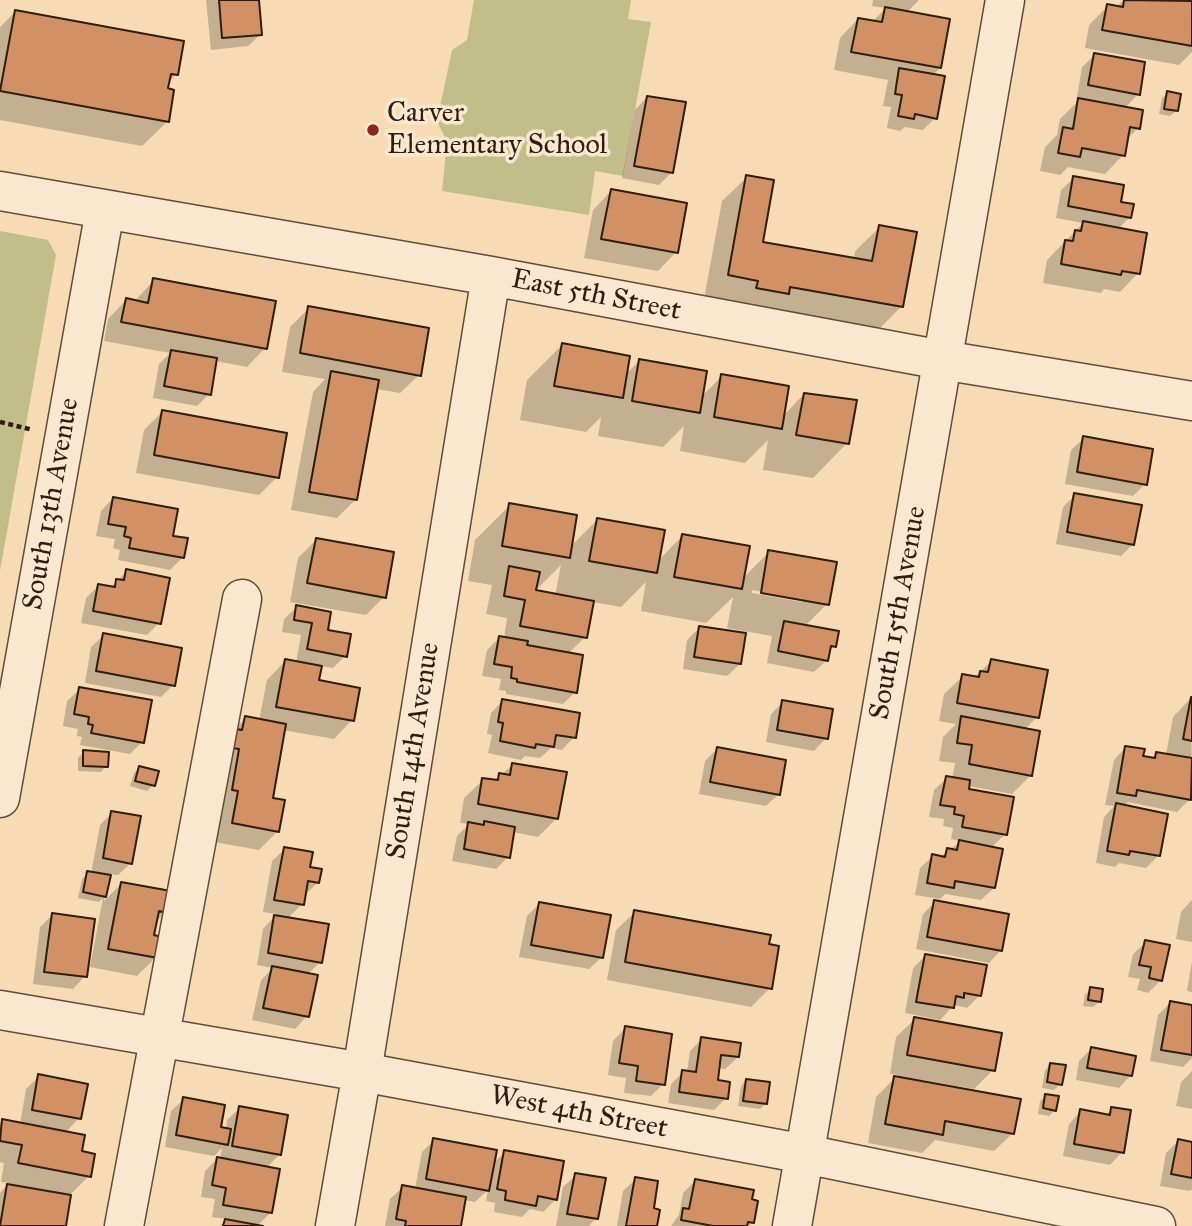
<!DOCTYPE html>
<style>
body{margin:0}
canvas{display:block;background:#f6dbb5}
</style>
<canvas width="1192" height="1226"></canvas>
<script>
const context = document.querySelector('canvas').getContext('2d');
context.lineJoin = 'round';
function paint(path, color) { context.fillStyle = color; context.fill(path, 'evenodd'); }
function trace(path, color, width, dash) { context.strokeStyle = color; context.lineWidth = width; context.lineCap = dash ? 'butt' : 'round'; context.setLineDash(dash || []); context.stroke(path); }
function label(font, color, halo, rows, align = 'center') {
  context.font = font + ' "IM FELL Great Primer",serif'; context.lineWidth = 7; context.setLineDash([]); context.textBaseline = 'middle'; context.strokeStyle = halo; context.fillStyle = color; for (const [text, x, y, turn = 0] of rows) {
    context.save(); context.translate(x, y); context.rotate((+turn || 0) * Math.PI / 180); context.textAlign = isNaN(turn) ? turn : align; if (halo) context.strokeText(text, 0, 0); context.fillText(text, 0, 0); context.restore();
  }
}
paint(new Path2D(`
 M474,0h157l-3,19 23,3 -28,154 -28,-5 -6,44 -147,-24 5,-49 -10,-21 15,-71 15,-10z
 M0,231l48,9 8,15 -56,316z`), '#c1be8a');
paint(new Path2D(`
 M206,0h51l4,34 -13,12 -37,4z
 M873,0h46l-13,13 34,55 -8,8 3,42 -12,12 -18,-3 -5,4 -13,-3 4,-21 -8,-1 5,-26 -54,-10 6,-32 18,-19 14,3 14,-14 -14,-2z
 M1124,0h51l17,3v49l-13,13 -94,-17 4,-23 19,-19 8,1z
 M15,12l161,62 -8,9 -1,39 -25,24 -142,-26v-93z
 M1095,55l43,39 -14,15 14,19 -12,12 -3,15 -18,19 -37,-7 -8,8 -20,-4 5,-24 12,-12 3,-16 21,-21 -4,-1 5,-30z
 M1168,93l8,18 -6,5 -11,-2 3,-16z
 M647,97l24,76 -12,12 -37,-7 13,-68z
 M747,177l14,66 93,17 1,-9 25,-24 21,80 -24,24 -173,-32 18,-98z
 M1074,178l45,25 11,14 -12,12 20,44 -18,19 -16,-3 -3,4 -58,-10 4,-23 36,-37 -27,-5 5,-28z
 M611,191l65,61 -18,19 -74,-13 9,-48z
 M154,280l111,68 -18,19 -32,-6 -6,33 -12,12 -44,-8 6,-34 11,-11 -66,-12 4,-22 18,-19 8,2z
 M309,308l110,67 -19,18 -24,-4 -21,111 -18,18 -46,-8 22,-118 12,-13 -43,-7 8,-45z
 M562,345l63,30 15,-15 61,37 21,-21 60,41 22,-23 43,49 -34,35 -50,-8 5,-30 -23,23 -65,-12 4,-25 -21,21 -65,-11 3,-19 -15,15 -66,-12 7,-40z
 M162,412l115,65 -18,18 -123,-22 8,-43z
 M1084,438l61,46 -12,12 -68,-12 6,-34z
 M1075,495l58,49 -12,12 -65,-12 7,-37z
 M113,498l58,39 11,21 -12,12 -52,-10 2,-10 -7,-2 2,-9 -19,-3 5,-25z
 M510,505l60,42 27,-27 61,41 24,-25 60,43 27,-27 58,52 -22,22 29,20 -6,6 -1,8 -13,12 -47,-9 5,-27 -45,-8 6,-31 -27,26 -65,-12 5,-29 -25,25 -29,-5 -7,35 -17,17 7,38 -12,12 -57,-10v-3l-7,-1 2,-11 -19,-3 5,-26 13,-13 4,1 3,-20 -21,-4 6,-29 -24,-4 7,-41zM561,565l-6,31 -21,-4zM752,590l50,9v3l-50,-9z
 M316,540l68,57 -18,18 -76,-13 8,-44z
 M127,571l32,52 -12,12 -66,-12 5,-25 12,-12 12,2z
 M297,607l29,24 19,25 -12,12 -13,-2 -3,16 35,38 -18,19 -51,-9 -12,69 7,32 -19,19 -45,-8 13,-105 19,-19 13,3 8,-41 18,-19 11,2 5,-28 -19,-3 2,-13z
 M699,628l41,36 -13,12 -44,-7 4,-29z
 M104,635l69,50 -12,12 -76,-14 6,-36z
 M991,661l46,56 -13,13 7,45 -19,19 -44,-8 -1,4 38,44 -14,14 3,40 -13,12 -36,-6 -5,5 -25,-4 5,-27 13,-12 7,1 21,-16 -10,-2 2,-11 -10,-2 1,-7 -15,-2 5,-27 13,-12 5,1 3,-16 -16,-2 4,-24 13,-13 -17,-3 5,-27 19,-18 11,2z
 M80,689l62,53 -12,12 -50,-9 2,-8 -5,-1 1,-7 -15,-3 4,-25z
 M1191,698l1,89 -2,12 -13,13 -49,-10 -4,4 34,50 -12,12 -27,-5 -4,4 -19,-4 8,-46 10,-11 -9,-1 9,-45 12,-13 15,10 10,2 6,-6 9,2 7,-38z
 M503,700l71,37 -12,13 -11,-2 -11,10 -15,-2 -4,4 -33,-7 4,-18 -5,-1 4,-21z
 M783,702l43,36 -12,13 -48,-9 5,-28z
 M717,749l62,45 -13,12 -67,-12 6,-33z
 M84,752l22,14 -5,6 -23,-1v-13z
 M513,765l44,53 -19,19 -25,-5 -5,25 -12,12 -44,-8 5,-25 12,-12 -9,-1 4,-25 19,-18 10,1z
 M140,767l13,18 -6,6 -17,-5 4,-13z
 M112,813l19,50 -13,12 -9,-1 -5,27 17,-17 44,28 -10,11 -3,14 4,20 -19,19 -47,-9 13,-69 -4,4 -21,-4 4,-19 6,-6 3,1 9,-49z
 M285,849l23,20 10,13 -13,13 -3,9 -15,15 33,43 -13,13v41l-12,13 -43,-9 9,-40 12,-12 -16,-3 6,-36 14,-15 -14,-2 9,-51z
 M1192,900v42l-16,-3 5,-27z
 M935,902l66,48 -12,13 -73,-14 7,-35z
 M539,904l63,53 -13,12 -70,-12 8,-41z
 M635,912l135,76 -19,19 -144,-27 9,-50z
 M52,915l33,61 -12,13 -40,-5 7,-57z
 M1146,942l15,38 -13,13 -11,-3 3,-11 -12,-2 5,-23z
 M925,956l55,39 -13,13 -13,-3 -14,15 -35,-7 8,-45z
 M1192,961v31l-5,-1z
 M1091,989l8,13 -6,5 -10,-1 2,-11z
 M1170,1003l22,4v51l-9,9 -33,-6 8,-46z
 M915,1019l78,51 -19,19 -52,-9v3l91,50 -19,18 -59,-11 -13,13 -54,-10 8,-46 22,-22 -8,-1 6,-37z
 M625,1028l38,56 -12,12 -27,-3 2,-15 -18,-3 5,-34z
 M702,1039l36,18 -13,12 -7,-1 -2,14 10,16 -12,12 -46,-7 3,-19 12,-12h4l3,-21z
 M1091,1049l40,26 -12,13 -43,-8 3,-19z
 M1051,1064l9,20 -6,6 -12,-2 3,-18z
 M1192,1071v38l-16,-3 5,-24z
 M39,1076l40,42 -14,15 15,20 9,23 -19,19 -6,31h-64v-33l9,-10 -8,-1 3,-19 -4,-1v-38l3,-3 17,3 6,-35z
 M746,1080l19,24 -5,5 -22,-3 3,-20z
 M1046,1096l9,14 -6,6 -11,-2 2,-13z
 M184,1099l35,30 7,1 1,-10 13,-12 40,46 -14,14 5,44 -14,14h-37l7,-7 -15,-2 3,-18 -14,-2 4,-26 12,-12h3l2,-11 -8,8 -49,-9 6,-36z
 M1112,1109l10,43 -12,13 -47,-9 6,-32 12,-13 23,5z
 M434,1140l58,24 13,-12 51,47 -13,13 -13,-3 -8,8 -28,-5 1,-9 -9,-2 2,-11 -13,12 -11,-2 -5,26h-74l5,-27 13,-12 12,2 7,-37z
 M1178,1141l14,3v45l-2,2 -30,-5 6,-33z
 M576,1175l20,43 -7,8h-33l7,-39z
 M636,1179l15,30 5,17h-39l6,-35z
 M695,1181l58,41 -4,4h-78l8,-11 4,-22z`), '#0003');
const building = new Path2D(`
 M219,0h40l3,35 -40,3z
 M1124,0l68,1v45l-90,-16 5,-26 16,3z
 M885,7l65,12 -9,49 -90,-16 7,-34 24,4z
 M15,10l169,31 -6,34 -7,-1 -3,14 6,2 -5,32 -169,-31z
 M1094,53l51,9 -5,33 -52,-10z
 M899,68l46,8 -8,43 -22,-5 -1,5 -16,-3 4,-21 -7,-1z
 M1167,91l14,3 -3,17 -14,-2z
 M647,96l39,6 -13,71 -39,-7z
 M1078,98l65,12 -3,19 -10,-2 -5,29 -43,-8 -2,9 -22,-4 5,-26 10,2z
 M746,175l28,5 -11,62 109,19 7,-36 38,7 -14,75 -113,-20 -1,7 -33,-6 2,-7 -30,-6z
 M1073,176l51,9 -3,17 13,2 -3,14 -63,-12z
 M611,189l76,14 -9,50 -77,-14z
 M1083,221l64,12 -7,41 -18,-3 -1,4 -60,-11 4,-24 8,1 2,-11 6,1z
 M153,278l123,23 -9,48 -146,-27 5,-24 22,5z
 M308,306l121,22 -8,48 -121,-23z
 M562,343l68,13 -7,42 -69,-12z
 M171,350l46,8 -6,37 -47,-9z
 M639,359l68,12 -7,42 -68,-12z
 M331,371l48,9 -22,120 -48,-8z
 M721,374l68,12 -7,43 -68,-12z
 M804,393l53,7 -8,44 -53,-9z
 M162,410l125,23 -8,45 -125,-23z
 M1083,436l70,13 -6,36 -70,-13z
 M1074,493l68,12 -8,40 -67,-13z
 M113,497l65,12 -5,27 15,2 -4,20 -55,-10 2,-10 -7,-2 2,-9 -18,-3z
 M509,503l68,12 -7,43 -68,-12z
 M597,518l68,12 -8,43 -68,-12z
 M682,534l68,12 -8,43 -68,-12z
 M316,538l78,14 -8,46 -79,-15z
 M768,550l69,12 -8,43 -68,-12z
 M509,566l31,6 -4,18 58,11 -7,37 -67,-12 5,-26 -21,-4z
 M126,569l44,9 -9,46 -68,-13 5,-27 17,3 1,-8 8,1z
 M296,605l35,7 -3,18 23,4 -4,23 -40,-8 5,-26 -18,-3z
 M784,621l55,10 -3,16 -5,-1 -3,15 -50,-10z
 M699,626l47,7 -5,31 -47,-7z
 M103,633l79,15 -7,38 -79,-15z
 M499,636l29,5 -1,4 56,10 -6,38 -60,-11v-3l-6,-1 1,-11 -18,-3z
 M285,659l37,7 -3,14 41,8 -6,33 -78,-14z
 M991,659l57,11 -9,48 -82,-15 5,-29 17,3 1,-6 8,1z
 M79,687l73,13 -8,43 -53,-10 2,-8 -5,-1 1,-7 -15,-3z
 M1191,697h1v44l-9,-2z
 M502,699l78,14 -4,25 -20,-3 -2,12 -18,-3 -1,4 -35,-7 3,-18 -5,-1z
 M782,700l51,9 -5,30 -51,-9z
 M245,716l41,8 -13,74 12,2 -6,32 -47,-9 6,-32 -6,-1 7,-41 -7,-1 4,-19 6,1z
 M961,716l79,15 -8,45 -63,-12 3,-19 -15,-2z
 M1125,746l20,3 -2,7 12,2 1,-6 36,6 -1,42 -54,-10 -1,6 -19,-3z
 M717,747l69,13 -6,35 -70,-13z
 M83,750l26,2 -1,15 -25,-1z
 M512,763l55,9 -9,47 -80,-15 4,-26 16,2 1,-7 11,2z
 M139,766l20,5 -4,15 -20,-5z
 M946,776l24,4 -1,9 45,8 -7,38 -45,-8 2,-11 -10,-2 1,-7 -15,-2z
 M1116,803l52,11 -8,42 -30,-5 -1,4 -22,-4z
 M111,811l30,5 -9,48 -29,-6z
 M484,821l31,6 -5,31 -46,-9 4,-27 16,3z
 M959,840l44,9 -8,39 -40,-7 -1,7 -27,-5 5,-29 13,3 2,-9 10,2z
 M284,847l29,5 -3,15 12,2 -3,14 -11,-2 -4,24 -30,-5z
 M87,871l24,4 -5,22 -23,-5z
 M121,882l50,9 -4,22 -8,-2 -5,24 8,2 -4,21 -50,-9z
 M934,900l75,14 -7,37 -75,-14z
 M539,902l72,13 -8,43 -72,-13z
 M634,910l137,25 -2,9 10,2 -7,43 -147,-27z
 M52,913l43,6 -8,58 -43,-5z
 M274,915l55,9 -7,39 -54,-10z
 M1145,940l25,5 -8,36 -13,-3 2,-11 -12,-2z
 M925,954l62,11 -6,31 -17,-3v5l-8,-2 -2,12 -38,-6z
 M272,966l46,9 -9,42 -46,-9z
 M1090,987l13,2 -2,13 -13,-2z
 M1170,1001l22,4v50l-31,-5z
 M914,1017l88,16 -7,38 -88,-16z
 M625,1026l47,8 -7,51 -29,-4 2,-15 -19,-3z
 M701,1037l40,6 -2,14 -18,-2 -3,25 12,2 -2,17 -49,-7 3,-22 14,2z
 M1091,1047l45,9 -4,20 -45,-8z
 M1050,1063l16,2 -4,20 -15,-3z
 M38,1074l50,10 -7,35 -49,-9z
 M894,1076l127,23 -7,35 -69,-13 -2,14 -58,-11z
 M746,1079l24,3 -3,22 -24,-3z
 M1045,1094l14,2 -3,15 -13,-3z
 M183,1097l42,8 -4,22 10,2 -3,16 -52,-10z
 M239,1106l49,9 -7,40 -49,-9z
 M1111,1107l20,3 -7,43 -50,-9 6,-35 30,6z
 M2,1119l83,16 -3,16 13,3 -4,23 -73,-14 4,-18 -22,-4z
 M433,1138l64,12 -8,41 -63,-12z
 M1178,1139l14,3v36l-21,-4z
 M504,1150l60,11 -7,39 -19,-4 -2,10 -31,-6 1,-9 -9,-2z
 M217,1157l63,12 -8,44 -49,-8 3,-17 -14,-3z
 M575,1173l31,5 -8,41 -31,-5z
 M635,1177l23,4 -4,27 6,2 -3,16h-31z
 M695,1179l59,11 -2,9 6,2 -4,22 -6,-1 -1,4h-34l-32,-6 2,-12 6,1z
 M7,1184l64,11 -5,31h-66z
 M402,1185l64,12 -5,29h-56l1,-5 -10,-2z
 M225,1219l38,7h-40z`);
paint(building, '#d29165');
trace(building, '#2d1e0f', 2);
const minor = new Path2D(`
 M0,191l491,85 451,84 250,41
 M0,798l105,-588
 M0,1010l362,62 443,82 351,72
 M124,1226l118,-627
 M335,1226l27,-154 129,-796
 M792,1226l213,-1226`);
trace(minor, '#5f4d38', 41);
trace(new Path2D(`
 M0,422l33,8`), '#2d1e0f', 4.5, [5, 3.5]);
trace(minor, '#f9e8cf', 38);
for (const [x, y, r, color] of [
 [373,130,7,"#8f2418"]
]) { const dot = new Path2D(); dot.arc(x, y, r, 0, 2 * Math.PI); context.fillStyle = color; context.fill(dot); trace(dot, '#f9e8cf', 2.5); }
label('28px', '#2d1e0f', '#f9e8cf', [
 ["Carver",387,114],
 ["Elementary School",387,146]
], 'left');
label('28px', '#2d1e0f', '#f9e8cf', [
 ["East 5th Street",596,296,11],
 ["South 13th Avenue",52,504,-80],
 ["South 15th Avenue",899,613,-80],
 ["South 14th Avenue",414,751,-81],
 ["West 4th Street",579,1113,11]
]);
</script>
